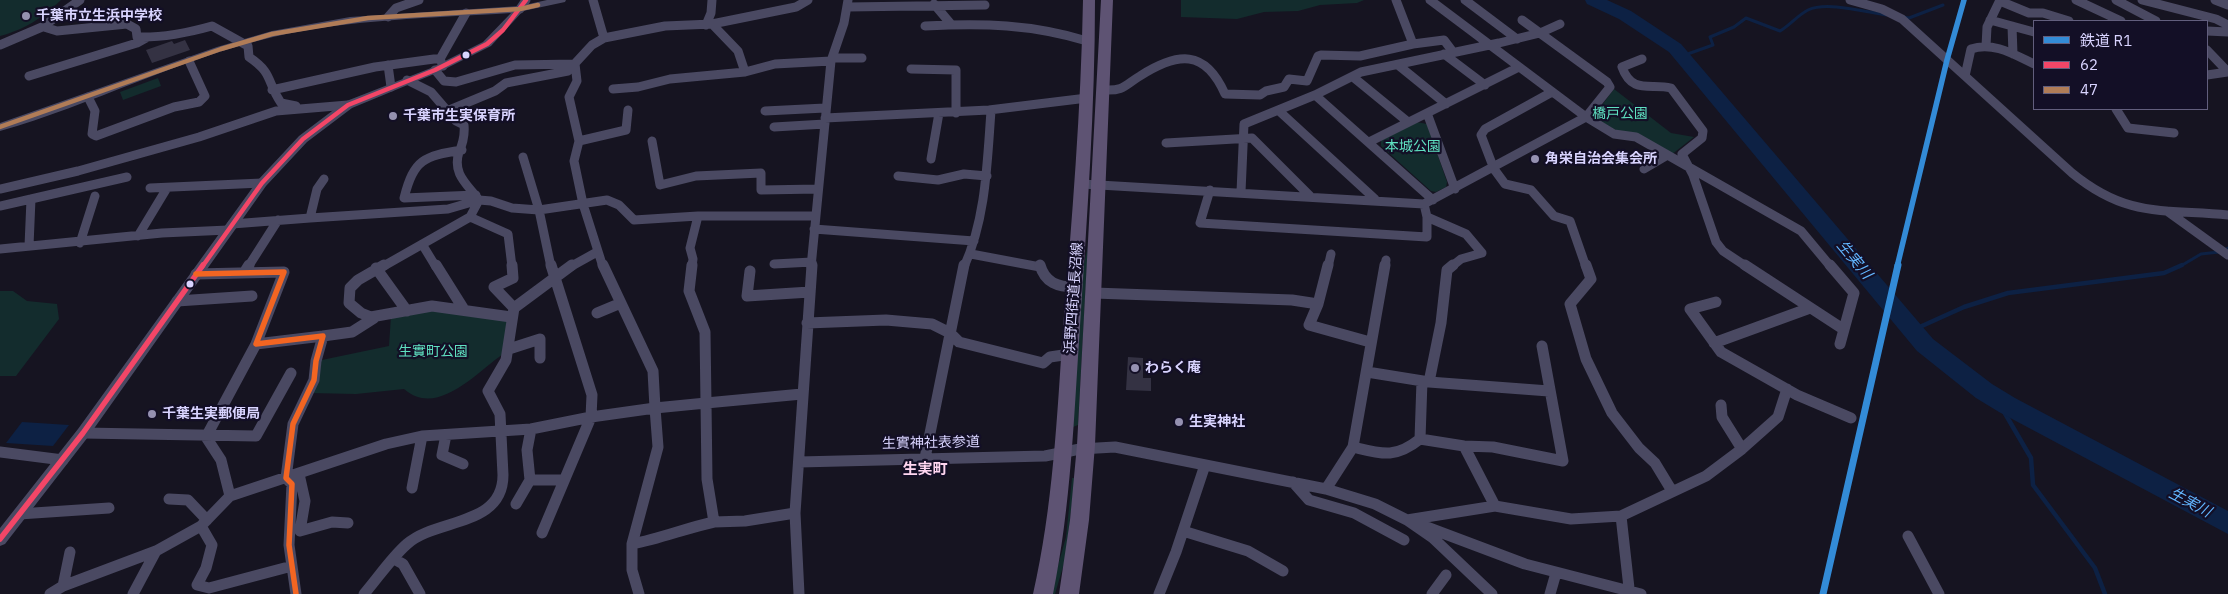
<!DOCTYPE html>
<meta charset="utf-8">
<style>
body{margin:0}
#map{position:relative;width:2228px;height:594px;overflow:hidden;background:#161421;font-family:"IBM Plex Sans","Noto Sans JP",sans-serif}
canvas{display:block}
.legend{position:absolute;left:2033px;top:20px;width:175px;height:90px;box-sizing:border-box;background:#130f26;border:1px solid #625e7d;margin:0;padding:6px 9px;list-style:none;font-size:15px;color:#d9d4ff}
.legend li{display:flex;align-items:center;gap:10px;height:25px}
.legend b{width:25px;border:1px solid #625e7d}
</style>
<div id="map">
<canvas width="2228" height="594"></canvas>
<ul class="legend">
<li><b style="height:6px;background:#338bd7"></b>鉄道 R1</li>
<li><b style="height:6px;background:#f34667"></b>62</li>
<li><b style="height:6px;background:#b07c57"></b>47</li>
</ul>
</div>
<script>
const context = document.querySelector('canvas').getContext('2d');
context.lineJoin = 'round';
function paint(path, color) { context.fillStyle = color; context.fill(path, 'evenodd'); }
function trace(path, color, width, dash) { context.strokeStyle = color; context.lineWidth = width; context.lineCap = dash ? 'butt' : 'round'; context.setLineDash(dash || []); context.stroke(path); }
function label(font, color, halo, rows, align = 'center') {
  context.font = font + ' "IBM Plex Sans","Noto Sans JP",sans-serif'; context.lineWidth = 4.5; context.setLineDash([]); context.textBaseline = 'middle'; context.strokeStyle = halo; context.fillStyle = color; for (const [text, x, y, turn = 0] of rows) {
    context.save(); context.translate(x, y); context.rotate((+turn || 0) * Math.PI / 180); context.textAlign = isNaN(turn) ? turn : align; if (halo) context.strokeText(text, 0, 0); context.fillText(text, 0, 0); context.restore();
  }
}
paint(new Path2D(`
 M0,0h61c-19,18 -35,29 -61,36z
 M1181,0h183l-7,3 -37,2 -22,6 -34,1 -27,7 -56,-2z
 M158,78l3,8 -38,14 -3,-8z
 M1614,89l57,44 23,4 -23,18 -54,-24 -24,-14z
 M1416,122l11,2 20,58 -1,5 -10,5 -5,-1 -50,-45v-6z
 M1088,246l-10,179 -5,2 7,-146z
 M0,291h13l14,10 30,3 2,15 -43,57h-16z
 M429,309l80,10 -6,35c-27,19 -66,64 -99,35l-48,5 -46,-1 7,-32 72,-15 2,-30z
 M1072,478h3l-10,82 -10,34h-5l16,-57z`), '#132c2d');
paint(new Path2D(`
 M22,422l47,3 -16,21 -47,-3z`), '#0d2144');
trace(new Path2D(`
 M1903,17l6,1 34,-13
 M1682,56l31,-11 -3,-8 24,-10 12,-9 34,13c10,-6 18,-16 28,-21 19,-9 57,2 78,5
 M2179,267l22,-13 18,-2 9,-4`), '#0d2144', 3);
trace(new Path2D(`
 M1913,330l51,-23 44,-14 156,-20 18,-8
 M1996,398l35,60 2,27 62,83 10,26`), '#0d2144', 4.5);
paint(new Path2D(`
 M1585,0h22l24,11 50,33 252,295 59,45 23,14 213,113v23l-229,-122 -23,-14 -59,-47 -248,-299 -50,-33 -32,-15z`), '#0d2144');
paint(new Path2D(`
 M185,40l5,10 -38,13 -6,-13 23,-8 3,-1 2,3z
 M1128,357l15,1v20h8v13l-25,-1z`), '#343243');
trace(new Path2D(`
 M593,0l11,38
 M1396,0l17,44
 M1430,0l156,117 28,17 22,3 165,94 30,36
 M1465,0l52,39
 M1850,0l32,9 20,10 170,154c55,45 91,36 156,42
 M2076,0l45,21
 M2116,0l40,21
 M2142,0l74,19 12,6
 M2215,0l13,5
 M2000,1l29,12h14l26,8
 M934,4l16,19
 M848,7l137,-2
 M520,9l6,-9
 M388,17l8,-9 23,-8
 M1990,20l44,12
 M712,24l26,27 7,21
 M706,25l5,-12 1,-13
 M925,26c58,-3 106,-2 162,15
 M2012,26l1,28
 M44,27l13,4 70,-7 9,5 1,8c26,1 50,-4 75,-11l36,20 1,11c25,17 17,24 32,46l15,3
 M2207,31l21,1
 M0,45l42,-18 38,-27
 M1986,46l1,-19 13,-27
 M2207,50l21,22
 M1444,54l41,31
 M832,58h30
 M440,59l26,-46
 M1642,59l-20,8c10,28 29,16 49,21l32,43 -1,7 -20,16 11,21 23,67 7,9 24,16
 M388,65l3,22
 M1398,65l48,39
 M911,69l45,1v43
 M435,70l9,11 12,1 59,-17 60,-1 2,17 -8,16 10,44
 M2207,75l21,-3
 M29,76l108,-33 9,-5
 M1965,76l6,-27c22,-8 44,6 63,15
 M1353,77l55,45
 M613,89l25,-2 32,-8 75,-7 30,-8 56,-3
 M272,90l103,-23 59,-8h6l3,7
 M1105,90c19,1 20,-5 35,-14 38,-24 65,-27 85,18l35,1 6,-4 18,-4 5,-8 18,2 11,-25 3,-1 39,1 53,-12 31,-4 9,12
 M1552,92l-67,37 -4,6 13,34 11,15 26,6 23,26 16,5 16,46
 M1315,95l118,105
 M88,97l7,14 -3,23 4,2 78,-29 25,-5 6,-6 -16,-35
 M2116,109l12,19 46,5
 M1278,110l97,89
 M447,111l48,-20 11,-8 62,-12 24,-26 12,-7 61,-12 47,-2 84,-17 12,-7
 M765,111l60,-3
 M1427,113l28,76
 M825,118l164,-8 98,-12
 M774,127l51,-3
 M652,141l8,44 36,-9 65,-3v17l57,-1
 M1369,142l150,-75
 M1166,143l86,-5 58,58
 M462,150c-38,6 -48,9 -58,48l72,-3
 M523,157l16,53 12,57
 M931,159l8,-46
 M1644,169l22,-13
 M898,176l40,4 26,-6 23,2
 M324,179l-7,10 -7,29 138,-9 31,-9 12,1 21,7 27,2 68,-10 12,5 15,15 64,-4h117
 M1082,184l342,20 162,-87 24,-30 -3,-5 -85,-62
 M150,188l112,-5
 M0,189l78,-18 121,-34 77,-26 72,-6
 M1210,190l-10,33 227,14v-20l-3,-13
 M1241,192l3,-68 71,-29 46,-23 138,-29 41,-10 20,-9
 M31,199l96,-22
 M0,206l31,-7 -2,47
 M2167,211l61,44
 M470,217l38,17 4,33
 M1427,217l39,17 16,19 -21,6 -10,8
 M232,224l78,-6
 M814,229l160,12
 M138,236l29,-48
 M80,243l15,-47
 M422,244l14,23
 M0,249l162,-16 66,-3
 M971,254l69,13
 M774,264l38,-2
 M248,267l30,-47
 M382,267l88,-50 9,-17c-12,-16 -27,-26 -20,-48 4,-9 6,-17 5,-27l-8,-4 -25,-29 -24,-12
 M570,267l27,-15
 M603,267l-20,-63 -9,-43 5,-20 47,-11 2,-20
 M692,267l1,-8 -3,-11 8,-32
 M811,267l20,-206 13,-38 4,-23
 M964,267c22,-49 23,-103 27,-156
 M1328,267l3,-13
 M1385,267l1,-7`), '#4a4962', 9);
trace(new Path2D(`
 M384,265l-26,15 -8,8 -1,15 12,10 10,4 61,-11 79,11
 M436,265l27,43
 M512,265l1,13 -19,9 20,21
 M692,265l-3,26 16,41 1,71
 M1040,265c5,18 18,22 35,22
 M1586,265l5,14 -21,25 16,55 26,54 27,35 16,15 17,28
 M1745,265l98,64
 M1830,265l24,28 -14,51
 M376,268l31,43
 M750,271l-3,25 63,-4
 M244,273l5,-8
 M196,274l88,-2 -28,72 67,-8 -7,25 -2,19 -21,44 -7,54 6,6 -3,61 7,49
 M1094,293l198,7 26,4 -9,21 61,17
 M177,301l75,-5
 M1716,302l-26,7 31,43 76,43 54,23
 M1318,304l10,-39
 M597,313l24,-10
 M807,323l79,-3 46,4 18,9 9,9 84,21 7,-6 20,-3
 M323,336l29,-4 22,-14
 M1714,343l96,-35
 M509,349l31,-10v19
 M1367,372l62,10 120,9
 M1422,381l-2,58 44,7 29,1 70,14 -21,-115
 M1429,382l12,-59 6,-53 6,-5
 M706,403l1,76 7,43c-28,6 -54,17 -82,22l26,-97 -3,-39z
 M706,403l96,-9
 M1721,405l1,12 20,32
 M83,433l173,3 35,-63
 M446,435l-4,20 21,9
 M206,437l50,-93
 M1464,446l31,60
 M1353,447c29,7 42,12 67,-8
 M0,452l63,8
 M925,458l39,-193
 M799,462l246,-6 35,-7 35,-2 211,42 49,15 32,16 26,18 59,56
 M299,474l6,27 -5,30 32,-9 16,1
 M530,480h34
 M1293,482l16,18 45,13 50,27
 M412,488l10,-52
 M1326,489l27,-42 32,-182
 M230,496l156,-52 36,-8 109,-7 60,-12 64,-9 -2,-37 -50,-106
 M169,499l19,1 19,20
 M516,504l14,-24 -3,-30 4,-21
 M19,514l90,-6
 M1621,516l8,72
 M1407,520l88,-14 76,13 50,-3 85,-40 36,-27 36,-32 9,-28
 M714,522l31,-1 50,-8
 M201,526l11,19 -6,23 -9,17 12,3 83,-22
 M1424,526l101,38 116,30
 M1183,531l65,20 35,20
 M542,533l49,-116 1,-22 -41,-130
 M1908,536l31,58
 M632,544v26l7,24
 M394,559l9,5 17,30
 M63,586l7,-34
 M50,594l13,-8 93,-35 45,-25 29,-30 -9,-36 -15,-23
 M133,594l23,-43
 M364,594c14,-16 27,-36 43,-50 29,-26 96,-17 96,-69l-3,-61 -12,-23 18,-31 8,-52 58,-43
 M799,594l-4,-81 17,-248
 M1159,594l17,-42 29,-87
 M1432,594l14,-19
 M1550,594l6,-21`), '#4a4962', 11);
paint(new Path2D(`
 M547,0h19l-1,2 -42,9 -32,35 -52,26 -87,36 -45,34 -41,44 -178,251 -83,107 -5,2v-18l78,-99 180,-249 41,-44 45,-34 87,-34 52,-26 28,-29c-79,5 -160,6 -238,24 -94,22 -181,68 -273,94v-8l217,-76 55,-16 78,-14 170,-11z`), '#4a4962');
paint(new Path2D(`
 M1083,0h12c0,109 -8,217 -15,326 -6,89 -9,180 -27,268h-20c20,-87 24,-177 30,-266 9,-109 18,-218 20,-328z
 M1101,0h12l-18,445 -6,75 -10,74h-20l11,-74 7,-75z`), '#5e5373');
trace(new Path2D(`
 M202,267l60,-84 41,-44 45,-34 87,-35 52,-26 16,-14 23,-30`), '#f34667', 4.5);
trace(new Path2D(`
 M0,539l83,-106 120,-168`), '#f34667', 5.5);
trace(new Path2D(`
 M0,127l221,-78 51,-15 96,-16 152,-9 18,-4`), '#b07c57', 4.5);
trace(new Path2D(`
 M196,274l88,-2 -28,72 67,-8 -7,25 -2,19 -21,44 -7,54 6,6 -3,61 7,49`), '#f26522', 5.5);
trace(new Path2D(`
 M1897,267l50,-207 17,-60`), '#338bd7', 5.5);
trace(new Path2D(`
 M1823,594l75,-329`), '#338bd7', 7);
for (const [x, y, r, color] of [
 [26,16,5,"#9591b1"],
 [466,55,4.5,"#d9d4ff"],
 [393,116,5,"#9591b1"],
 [1535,159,5,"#9591b1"],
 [190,284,4.5,"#d9d4ff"],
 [1135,368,5,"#9591b1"],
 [152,414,5,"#9591b1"],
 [1179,422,5,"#9591b1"]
]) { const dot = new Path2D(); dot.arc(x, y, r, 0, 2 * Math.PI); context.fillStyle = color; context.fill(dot); trace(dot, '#130f26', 2); }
label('bold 14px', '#d9d4ff', '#130f26', [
 ["千葉市立生浜中学校",36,16],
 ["千葉市生実保育所",403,116],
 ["角栄自治会集会所",1545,159],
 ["わらく庵",1145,368],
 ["千葉生実郵便局",162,414],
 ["生実神社",1189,422]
], 'left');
label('14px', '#5fe0c0', '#130f26', [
 ["橋戸公園",1620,114],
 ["本城公園",1413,147],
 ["生實町公園",433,352]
]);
label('14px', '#d9d4ff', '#130f26', [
 ["浜野四街道長沼線",1074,298,-86],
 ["生實神社表参道",931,443,-1]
]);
label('italic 15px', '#62b6ff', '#130f26', [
 ["生実川",1854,260,50],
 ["生実川",2190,503,28]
]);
label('bold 15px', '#ffd6f0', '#130f26', [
 ["生実町",925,470]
]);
</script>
